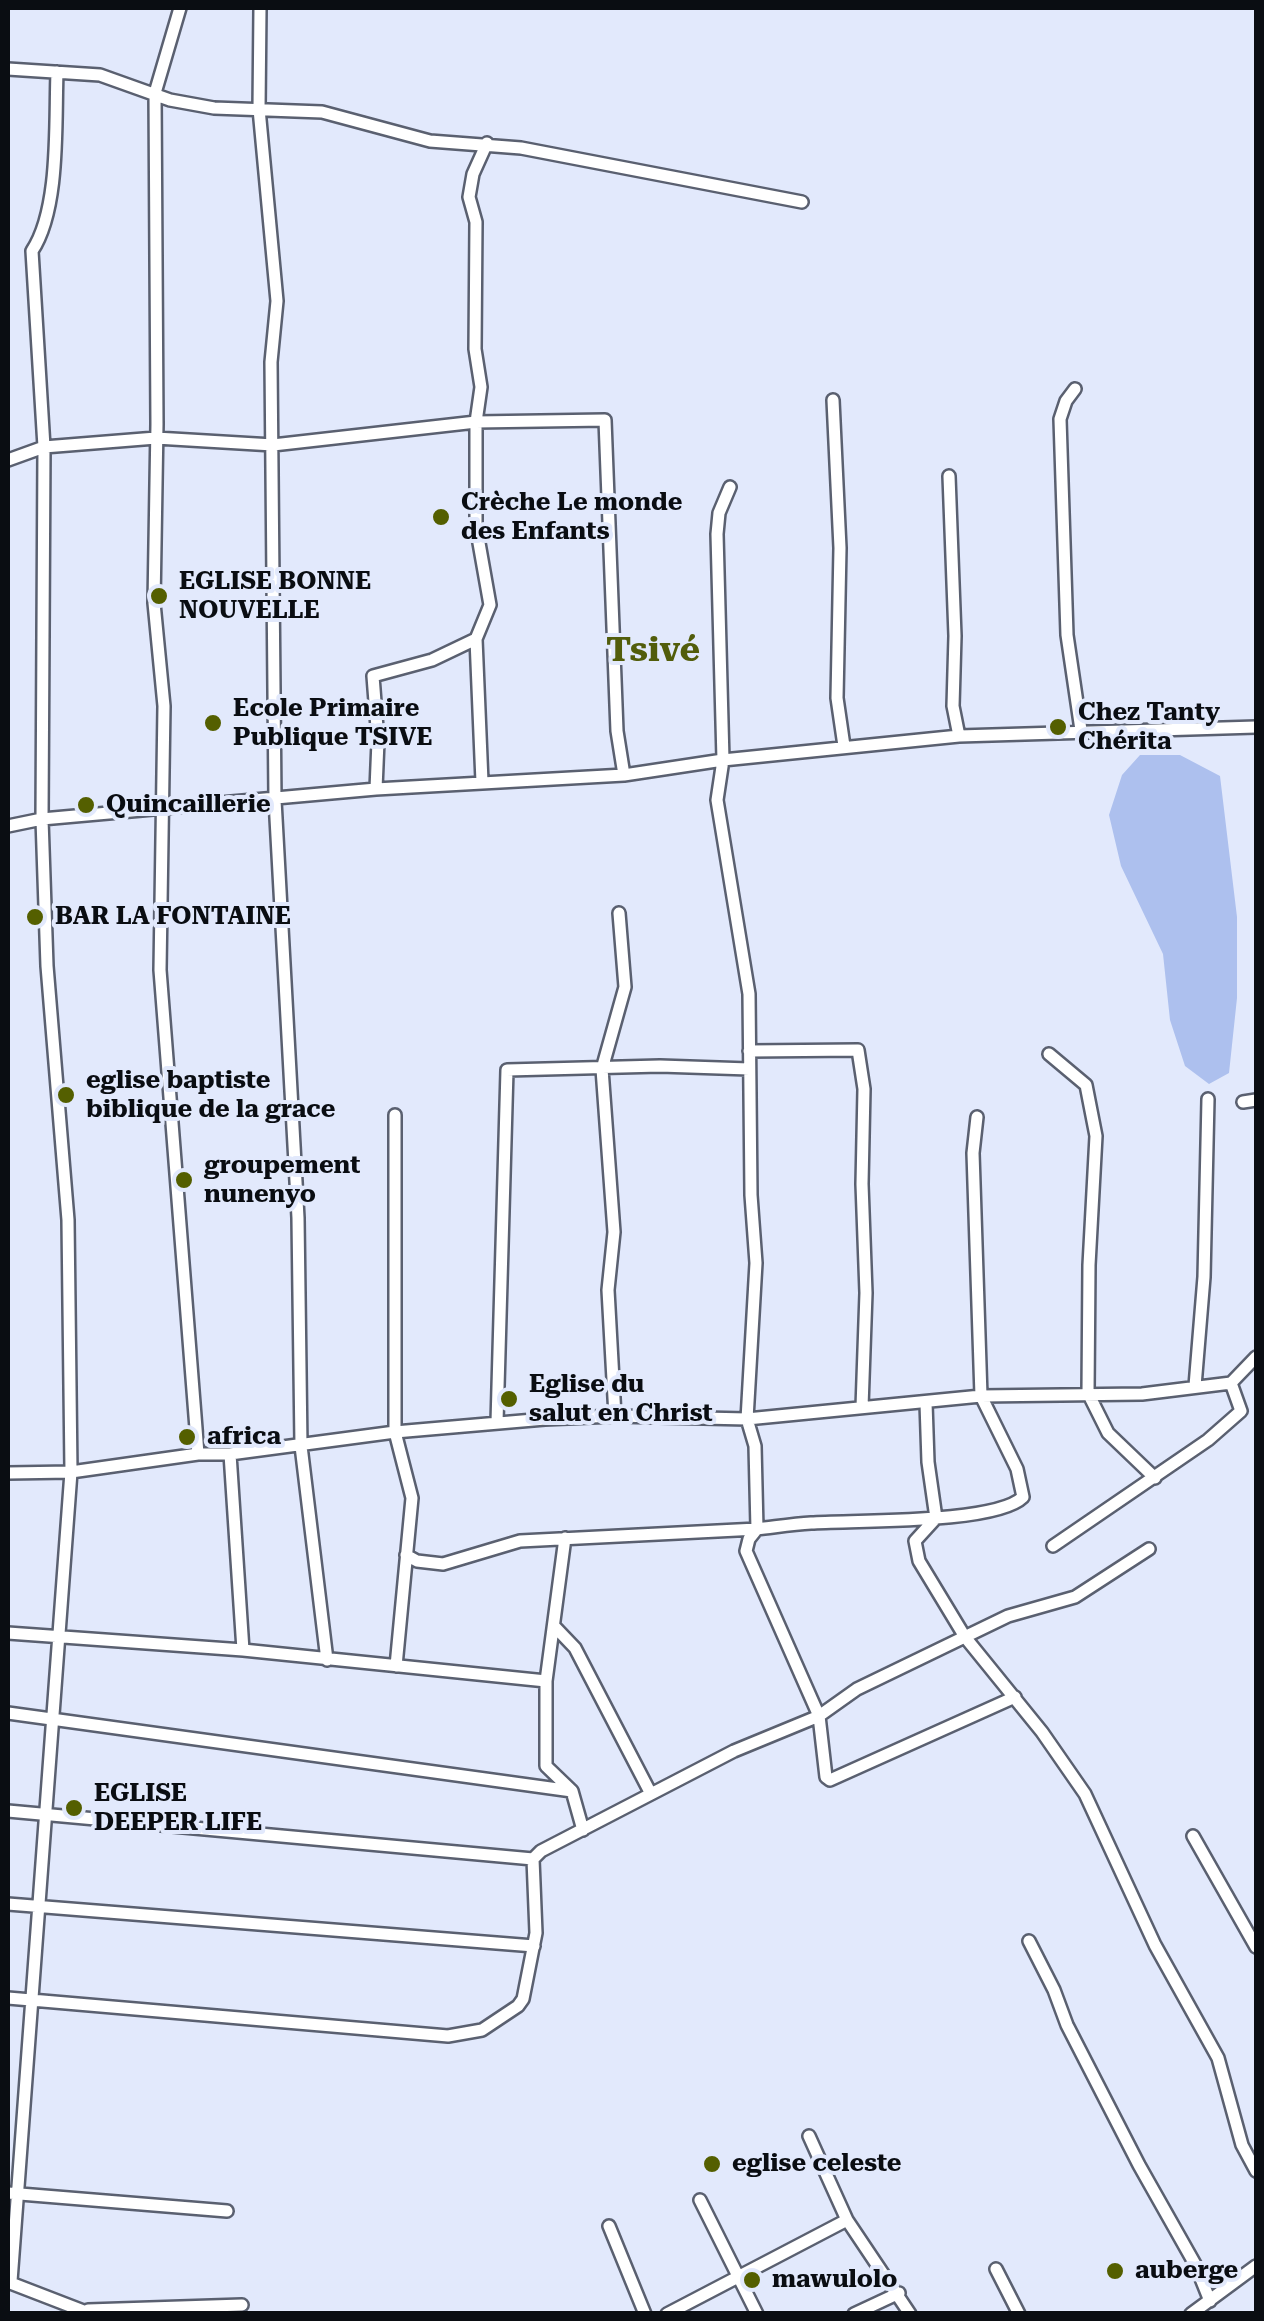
<!DOCTYPE html>
<meta charset="utf-8">
<style>
body{margin:0}
#map{position:relative;width:1264px;height:2321px;overflow:hidden;background:#e2e9fc;font-family:"Roboto Serif",serif}
canvas{display:block}
.frame{position:absolute;inset:0;border:10px solid #0a0d12;pointer-events:none}
</style>
<div id="map">
<canvas width="1264" height="2321"></canvas>
<div class="frame"></div>
</div>
<script>
const context = document.querySelector('canvas').getContext('2d');
context.lineJoin = 'round';
function paint(path, color) { context.fillStyle = color; context.fill(path, 'evenodd'); }
function trace(path, color, width, dash) { context.strokeStyle = color; context.lineWidth = width; context.lineCap = dash ? 'butt' : 'round'; context.setLineDash(dash || []); context.stroke(path); }
function label(font, color, halo, rows, align = 'center') {
  context.font = font + ' "Roboto Serif",serif'; context.lineWidth = 8; context.setLineDash([]); context.textBaseline = 'middle'; context.strokeStyle = halo; context.fillStyle = color; for (const [text, x, y, turn = 0] of rows) {
    context.save(); context.translate(x, y); context.rotate((+turn || 0) * Math.PI / 180); context.textAlign = isNaN(turn) ? turn : align; if (halo) context.strokeText(text, 0, 0); context.fillText(text, 0, 0); context.restore();
  }
}
paint(new Path2D(`
 M1140,755h40l40,21 17,141v81l-8,75 -20,11 -24,-18 -15,-46 -7,-66 -42,-88 -12,-51 13,-40z`), '#adc0ee');
const minor = new Path2D(`
 M180,8l-25,85 2,331 -3,179 10,103 -4,264 38,484
 M260,8l-1,101 18,192 -6,61 4,438 23,418 3,228 26,214
 M8,69l92,6 70,25 44,8 108,4 108,29 91,7 281,54
 M1075,389l-9,12 -6,18 7,216 14,95
 M833,400l7,148 -3,150 7,48
 M8,460l36,-13 112,-9 117,7 203,-23 129,-2 12,311 7,44
 M949,476l6,160 -2,70 6,30
 M482,782l-6,-143 14,-34 -14,-79v-104l5,-35 -6,-38 1,-127 -7,-25 4,-23 14,-31
 M376,789l2,-48 -5,-65 59,-16 44,-21
 M8,826l34,-7 334,-30 248,-14 99,-15 236,-24 297,-9
 M749,1051l109,-1 6,39 -2,95 4,109 -4,114
 M1049,1054l37,31 10,51 -7,129 -1,128 20,40 47,45
 M1243,1102l13,-2
 M395,1115v317l17,66 -16,168
 M977,1117l-4,36 8,243 36,73 6,28c-27,27 -170,23 -212,26 -18,1 -36,4 -54,6l-8,10 -3,12 73,165 7,61 4,3 185,-83
 M1195,1386l9,-109 4,-178
 M926,1403l2,59 8,56
 M615,1416l-7,-126 6,-58 -12,-163 23,-82 -6,-74
 M497,1422l10,-352 153,-4 89,3
 M230,1454l13,196
 M8,1473l63,-1 127,-18h32l165,-22 150,-13 70,-3 132,3 234,-23 161,-2 89,-11 25,-26
 M936,1518l-21,23 4,20 46,76 77,95 43,62 70,151 63,113 24,87 14,26
 M565,1538l-19,143v85l26,25 11,39
 M1053,1546l155,-106 33,-29 -10,-28
 M406,1555l11,6 26,3 77,-23 237,-12 -2,-83 -8,-27 9,-156 -5,-68 -2,-201 -32,-194 6,-40 -6,-226 2,-21 11,-26
 M554,1626l21,22 76,146
 M8,1633l235,17 303,31
 M8,1713l564,78
 M8,1811l525,48 8,-8 193,-100 85,-35 38,-27 151,-73 67,-19 74,-48
 M1193,1836l63,111
 M8,1904l526,42
 M1029,1941l25,49 13,35 72,140 57,101 14,35
 M8,1998l440,38 34,-6 36,-24 5,-7 13,-66 -3,-74
 M809,2136l38,84
 M8,2193l219,18
 M700,2200l57,114
 M609,2226l36,88
 M996,2269l23,45
 M11,2281l60,-809 -3,-252 -21,-254 -5,-147 2,-372 -12,-196c28,-42 23,-128 25,-179
 M8,2282l83,32
 M88,2310l154,-5
 M667,2314l180,-94 63,94
 M854,2314l45,-21
 M1191,2314l65,-48`);
trace(minor, '#5a6070', 16);
trace(minor, '#fff', 11);
for (const [x, y, r, color] of [
 [441,517,10,"#545f00"],
 [159,596,10,"#545f00"],
 [213,723,10,"#545f00"],
 [1058,727,10,"#545f00"],
 [86,805,10,"#545f00"],
 [35,917,10,"#545f00"],
 [66,1095,10,"#545f00"],
 [184,1180,10,"#545f00"],
 [509,1399,10,"#545f00"],
 [187,1437,10,"#545f00"],
 [74,1808,10,"#545f00"],
 [712,2164,10,"#545f00"],
 [1115,2271,10,"#545f00"],
 [752,2280,10,"#545f00"]
]) { const dot = new Path2D(); dot.arc(x, y, r, 0, 2 * Math.PI); context.fillStyle = color; context.fill(dot); trace(dot, '#e2e9fc', 4); }
label('bold 25px', '#0a0d12', '#e2e9fc', [
 ["Crèche Le monde",461,503],
 ["des Enfants",461,532],
 ["EGLISE BONNE",179,582],
 ["NOUVELLE",179,611],
 ["Ecole Primaire",233,709],
 ["Publique TSIVE",233,738],
 ["Chez Tanty",1078,713],
 ["Chérita",1078,742],
 ["Quincaillerie",106,805],
 ["BAR LA FONTAINE",55,917],
 ["eglise baptiste",86,1081],
 ["biblique de la grace",86,1110],
 ["groupement",204,1166],
 ["nunenyo",204,1195],
 ["Eglise du",529,1385],
 ["salut en Christ",529,1414],
 ["africa",207,1437],
 ["EGLISE",94,1794],
 ["DEEPER LIFE",94,1823],
 ["eglise celeste",732,2164],
 ["auberge",1135,2271],
 ["mawulolo",772,2280]
], 'left');
label('bold 35px', '#525d0b', '#e2e9fc', [
 ["Tsivé",653,651]
]);
</script>
